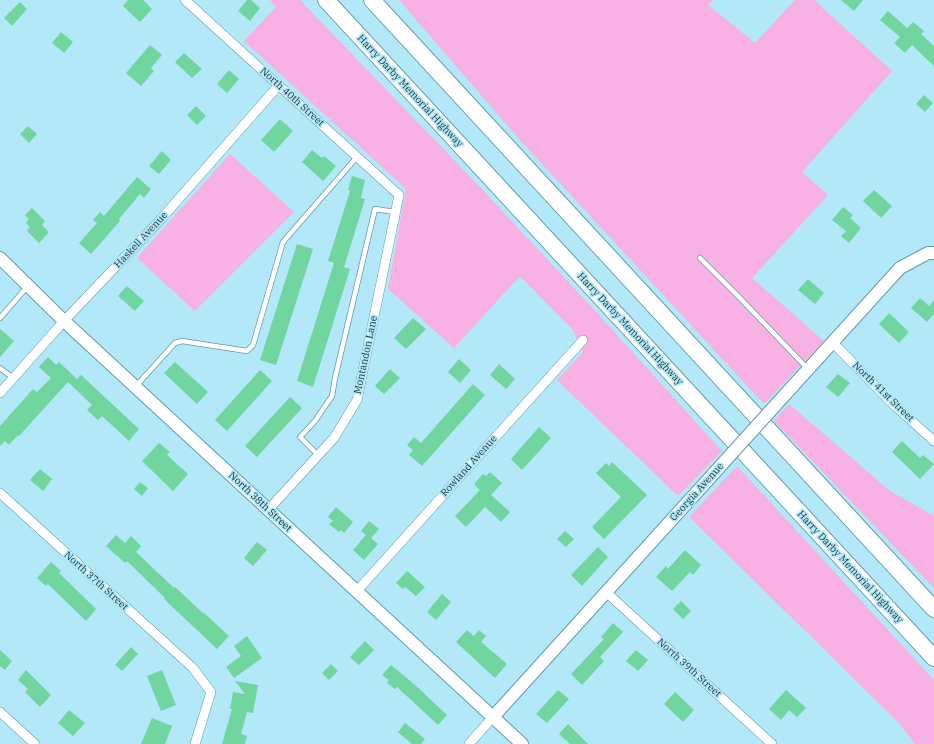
<!DOCTYPE html>
<style>
body{margin:0}
canvas{display:block;background:#b2e8f8}
</style>
<canvas width="934" height="744"></canvas>
<script>
const context = document.querySelector('canvas').getContext('2d');
context.lineJoin = 'round';
function paint(path, color) { context.fillStyle = color; context.fill(path, 'evenodd'); }
function trace(path, color, width, dash) { context.strokeStyle = color; context.lineWidth = width; context.lineCap = dash ? 'butt' : 'round'; context.setLineDash(dash || []); context.stroke(path); }
function label(font, color, halo, rows, align = 'center') {
  context.font = font + ' "IBM Plex Serif",serif'; context.lineWidth = 3.5; context.setLineDash([]); context.textBaseline = 'middle'; context.strokeStyle = halo; context.fillStyle = color; for (const [text, x, y, turn = 0] of rows) {
    context.save(); context.translate(x, y); context.rotate((+turn || 0) * Math.PI / 180); context.textAlign = isNaN(turn) ? turn : align; if (halo) context.strokeText(text, 0, 0); context.fillText(text, 0, 0); context.restore();
  }
}
paint(new Path2D(`
 M270,0h30l178,185 121,130 123,136 -44,45 -121,-116 26,-28 -10,-22 -53,-54 -66,72 -66,-59 18,-100 -162,-148 32,-34z
 M399,0h314l-5,5 47,38 40,-43h19l78,71 -90,101 26,23 -76,83 72,63 -60,63 -245,-265z
 M230,154l64,58 -99,99 -58,-53z
 M789,404l101,87 44,25v72l-160,-167z
 M737,466l197,214v64h-19l-16,-21 -210,-206z`), '#f7b1e2');
paint(new Path2D(`
 M128,0h15l9,9 -12,13 -17,-16z
 M247,0h4l9,8 -10,13 -12,-10z
 M841,0h22l-9,11z
 M20,2l7,7 -15,17 -8,-8z
 M888,11l19,17 6,-6 11,9 -3,3 13,12v20l-22,-21 -7,8 -11,-10 6,-6 -20,-17z
 M61,32l12,10 -9,11 -12,-10z
 M150,45l12,10 -11,13 3,3 -13,15 -15,-13z
 M184,53l18,16 -10,9 -17,-16z
 M229,70l10,9 -12,14 -10,-9z
 M924,95l9,8 -8,9 -9,-8z
 M196,106l10,10 -9,9 -10,-10z
 M280,119l13,12 -19,21 -13,-12z
 M28,126l9,8 -8,9 -9,-9z
 M312,150l10,8 2,-2 12,10 -13,15 -21,-19z
 M162,151l9,9 -12,14 -10,-8z
 M352,176l13,4 -4,18 4,1 -21,68 6,2 -37,118 -16,-6 37,-118 -6,-2 22,-70 -2,-1z
 M137,177l14,12 -7,9 -4,-4 -21,25 1,2 -29,33 -12,-11 18,-20 -4,-3 7,-8 4,4z
 M874,190l18,16 -11,12 -18,-17z
 M843,207l10,8 -3,3 11,10 -12,15 -8,-7 5,-5 -14,-11z
 M32,208l13,13 -3,4 7,7 -10,11 -12,-12 3,-4 -4,-4 3,-4 -4,-4z
 M297,244l16,5 -37,116 -16,-5z
 M808,279l16,14 -9,11 -17,-14z
 M127,286l17,15 -9,10 -17,-15z
 M920,298l9,8 5,-6v14l-7,8 -16,-14z
 M889,313l20,19 -10,11 -20,-19z
 M413,318l13,11 -20,20 -12,-11z
 M0,329l14,12 -14,16z
 M48,357l8,8 3,-3 18,17 4,-4 58,54 -10,12 -27,-25 -4,4 -11,-10 5,-5 -24,-23 -49,54 -1,-1 -9,10 -4,-4 -5,5v-20l33,-37 4,3 14,-14 -12,-11z
 M459,359l12,11 -11,13 -12,-11z
 M175,362l33,30 -11,12 -33,-31z
 M499,364l16,15 -9,10 -16,-14z
 M390,369l10,9 -16,16 -9,-8z
 M260,370l12,11 -45,50 -12,-11z
 M838,374l12,9 -12,14 -12,-10z
 M473,384l12,11 -63,71 -13,-11 4,-5 -6,-5 7,-8 7,6z
 M290,397l12,11 -45,49 -12,-11z
 M539,427l12,11 -29,32 -11,-11z
 M902,441l18,17 3,-3 11,9 -14,15 -28,-27z
 M159,443l11,9 -3,3 21,19 -15,17 -31,-30z
 M612,462l35,33 -43,44 -12,-12 29,-30 -25,-24 10,-10 3,3z
 M40,469l12,10 -9,12 -13,-11z
 M490,472l12,11 -11,12 19,17 -9,10 -16,-15 -19,20 -11,-11 25,-26 -6,-6 9,-10 3,2z
 M140,482l8,6 -6,8 -8,-7z
 M336,507l17,15 -9,11 -3,-3 -2,2 -10,-8 4,-3 -5,-4z
 M369,521l10,8 -8,9 7,6 -14,16 -11,-10 13,-15 -5,-4z
 M565,531l9,8 -8,8 -9,-8z
 M116,535l9,8 6,-7 10,10 -5,6 38,36 1,-1 29,27v-1l25,23 -12,13 -53,-50 1,-1 -38,-37 -2,2 -19,-17z
 M257,542l10,8 -14,16 -9,-8z
 M598,547l10,10 -26,29 -11,-11z
 M685,550l16,15 -8,10 -3,-3 -18,19 -16,-14 10,-11 2,3z
 M51,562l10,9 -2,2 37,36 -10,12 -38,-37 -2,2 -9,-8z
 M407,571l18,16 -9,9 -11,-9 -2,2 -7,-6z
 M442,594l9,8 -15,18 -9,-8z
 M681,601l10,10 -8,8 -10,-10z
 M613,623l10,9 -23,25 4,4 -22,24 -11,-11 33,-35 -3,-2z
 M467,630l7,6 5,-6 7,6 -5,6 26,22 -12,14 -39,-36z
 M247,636l15,22 -28,20 -8,-11 15,-11 -7,-10z
 M365,641l9,9 -15,15 -9,-8z
 M131,647l7,7 -16,17 -7,-6z
 M0,650l12,11 -7,9 -5,-4z
 M636,650l12,10 -10,11 -12,-10z
 M331,664l7,7 -9,9 -7,-7z
 M391,665l23,19 33,31 -9,10 -41,-38 -2,2 -8,-6 2,-3 -7,-5z
 M26,670l25,25 -11,12 -15,-15 3,-3 -10,-9z
 M162,670l14,35 -15,6 -14,-35z
 M235,681l23,4 -5,28 -6,-1 -6,22 6,2 -2,8h-23l10,-35h-2l3,-17 12,2z
 M558,690l11,9 -22,24 -11,-9z
 M786,690l20,18 -9,9 -8,-7 -8,10 -12,-11z
 M675,692l19,18 -11,12 -19,-18z
 M69,710l16,13 -12,13 -15,-13z
 M152,718l20,8 -7,18h-24z
 M405,723l20,16 -4,5h-9l-14,-12z
 M568,724l20,20h-18l-11,-10z`), '#70d59e');
const lane = new Path2D(`
 M700,258l39,39 68,71
 M0,318l27,-31
 M0,368l13,10
 M136,386l39,-43 7,-2 65,10 6,-6 30,-103 74,-85
 M318,455l-18,-18 15,-16 17,-25 3,-18 40,-169 20,3`);
const street = new Path2D(`
 M185,0l214,195 -42,205 -23,38 -65,71
 M833,343l61,62 40,36
 M0,393l64,-72 97,-102 118,-134
 M0,493l193,175 18,24 -16,52
 M356,592l227,-252
 M606,592l166,152
 M0,712l35,32
 M469,744l24,-27`);
const secondary = new Path2D(`
 M0,258l64,63 458,423
 M782,398l118,-130 28,-15h6
 M493,717l222,-245`);
const highway = new Path2D(`
 M326,0l608,658
 M372,0l562,609`);
trace(lane, '#679aa9', 6);
trace(street, '#679aa9', 10);
trace(secondary, '#679aa9', 14);
trace(highway, '#679aa9', 18);
trace(lane, '#fff', 4.5);
trace(street, '#fff', 9);
trace(secondary, '#fff', 12);
trace(highway, '#fff', 16);
const secondaryBridge = new Path2D(`
 M715,472l67,-74`);
trace(secondaryBridge, '#679aa9', 14, []);
trace(secondaryBridge, '#fff', 12);
label('10px', '#1b3036', '#b2e8f8', [
 ["Harry Darby Memorial Highway",410,91,47],
 ["North 40th Street",292,97,42],
 ["Haskell Avenue",141,240,-47],
 ["Harry Darby Memorial Highway",630,329,47],
 ["Montandon Lane",366,355,-78],
 ["North 41st Street",883,392,44],
 ["Rowland Avenue",469,466,-48],
 ["Georgia Avenue",697,492,-48],
 ["North 38th Street",260,502,43],
 ["Harry Darby Memorial Highway",850,567,47],
 ["North 37th Street",96,581,42],
 ["North 39th Street",689,668,42]
]);
</script>
